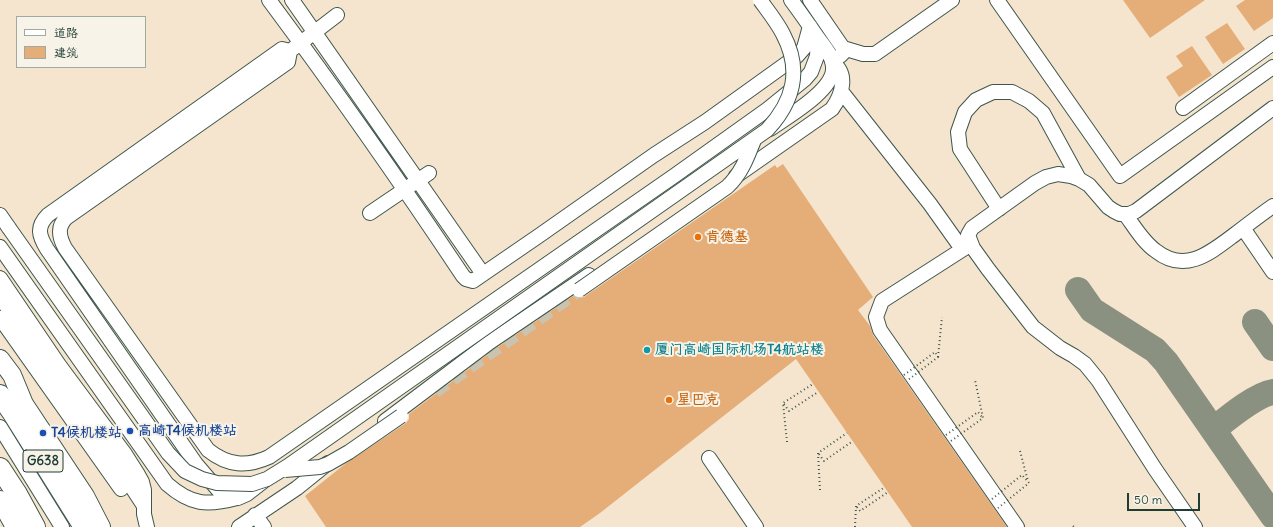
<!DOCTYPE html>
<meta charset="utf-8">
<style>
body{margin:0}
#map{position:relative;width:1273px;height:527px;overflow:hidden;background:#f5e5ce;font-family:Delius,"LXGW WenKai TC",sans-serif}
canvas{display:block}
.legend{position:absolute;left:16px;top:16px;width:130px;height:52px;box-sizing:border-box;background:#f7f3e8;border:1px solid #a1aaa0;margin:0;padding:5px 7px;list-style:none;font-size:12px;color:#1f3d34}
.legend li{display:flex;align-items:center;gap:8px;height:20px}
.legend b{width:20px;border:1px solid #a1aaa0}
.scale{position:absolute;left:1127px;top:493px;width:73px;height:18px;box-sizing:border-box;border:2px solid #1f3d34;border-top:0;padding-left:5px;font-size:12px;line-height:14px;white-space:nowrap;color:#1f3d34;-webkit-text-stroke:3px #f7f3e8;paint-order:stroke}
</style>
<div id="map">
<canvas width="1273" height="527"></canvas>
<ul class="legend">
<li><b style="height:5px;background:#fff"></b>道路</li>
<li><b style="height:11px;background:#e5ad78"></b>建筑</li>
</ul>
<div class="scale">50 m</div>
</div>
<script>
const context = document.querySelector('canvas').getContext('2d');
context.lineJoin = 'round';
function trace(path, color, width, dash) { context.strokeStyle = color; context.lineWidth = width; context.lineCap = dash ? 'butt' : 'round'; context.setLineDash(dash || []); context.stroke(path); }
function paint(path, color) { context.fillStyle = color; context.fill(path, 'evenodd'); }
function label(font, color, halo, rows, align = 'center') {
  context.font = font + ' Delius,"LXGW WenKai TC",sans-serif'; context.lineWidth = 4; context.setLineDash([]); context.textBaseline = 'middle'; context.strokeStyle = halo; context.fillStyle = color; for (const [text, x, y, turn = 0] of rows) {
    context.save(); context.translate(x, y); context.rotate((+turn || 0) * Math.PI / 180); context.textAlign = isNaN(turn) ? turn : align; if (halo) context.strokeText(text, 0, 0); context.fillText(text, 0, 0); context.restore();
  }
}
trace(new Path2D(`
 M1078,290l14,20 63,40 11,12 107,154
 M1255,322l18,26
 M1213,430c15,-12 42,-35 60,-38`), '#8a9181', 26);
paint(new Path2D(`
 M1123,0h82l-55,38z
 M1245,0h28v18l-19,13 -18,-25z
 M1227,23l18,26 -22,15 -18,-27z
 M1192,46l20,29 -33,22 -13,-20 17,-11 -7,-10z
 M783,164l90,133 -15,13 12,16 3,9 134,192h-95l-116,-168 -196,154 -20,14h-254l-21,-31 40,-32 61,-41 3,-4v-5l86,-65 78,-53 6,2 5,-1 191,-132 2,3z`), '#e5ad78');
trace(new Path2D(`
 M435,391l144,-101`), '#cac3af', 14, [14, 7]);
const minor = new Path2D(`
 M269,0c67,90 132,183 194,276l3,3 7,2 67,-46 114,-80 51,-33 92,-66 7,-8 6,-22
 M292,0l191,274
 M810,0l33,48v5l-3,3
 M997,0l123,176 153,-109
 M843,48l20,6h12l77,-54
 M290,51l-2,11 -222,156c-9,9 -7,19 -1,30l143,202c20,16 39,17 61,7l405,-281 94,-67 37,-30 6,-7 6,-16 1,-18
 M841,91l89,113 32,45
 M1183,108l90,-65
 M770,129c17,-12 65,-39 63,-62 0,-11 -9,-21 -15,-29 -9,-13 -18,-26 -27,-38
 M736,176l96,-67c10,-14 17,-35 0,-47
 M999,209l-39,-60 -2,-17 7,-20 11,-12 17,-8h19l17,9 14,12 36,66
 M370,213l59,-40
 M1125,214c9,12 18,28 31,37 29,23 54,2 78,-16 13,-10 26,-20 39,-29
 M0,215l9,13
 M1243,228l30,44
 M971,244l-89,57 -6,16 4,13 137,197
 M0,247l167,237c24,21 40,22 70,14
 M0,278l59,87 66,89 12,19 5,9 2,8v24l3,13
 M0,297l114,163 30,46
 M0,318l121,171
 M385,421l105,-79 99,-67
 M0,427l62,100
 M709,458l47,69
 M265,480l-18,14 -9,4 -12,-1 -6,-5 -24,-28 -149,-215c-8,-13 -11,-22 1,-34l234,-166 8,2 47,-36
 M255,515l9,12
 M239,527l58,-39 31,-25
 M1195,527l-40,-58 -57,-89 -13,-16 -11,-8 -14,-8 -27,-21 -45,-58 -15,-21 -5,-13 4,-7 63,-45 11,-6 12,-3 13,2 8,3 10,6 19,22 6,4 6,3h9l7,-3 137,-103`);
const major = new Path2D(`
 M0,359l12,16 12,29 61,92 16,31
 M0,500l15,27`);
const highway = new Path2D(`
 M0,395l12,17 72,115
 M0,468l17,26 18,33`);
trace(minor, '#3f564b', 16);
trace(major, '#3f564b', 20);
trace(highway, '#3f564b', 22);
trace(new Path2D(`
 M938,357l4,-40
 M784,404l5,7 29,-19
 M787,442l-4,-39 30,-19
 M1020,451l8,30
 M819,454l5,7 29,-20
 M820,490l-2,-37 29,-20
 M857,507l3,4 28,-19
 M1073,526l1,1
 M855,527l1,-21 29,-19`), '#3f564b', 2, [1, 3]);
trace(minor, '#fff', 14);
trace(major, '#fff', 18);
trace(highway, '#fff', 20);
const minorBridge = new Path2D(`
 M9,228l159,225 17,18 17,8 15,4 35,1 15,-5 21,-13 479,-336c27,-29 35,-60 16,-96 -6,-12 -15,-23 -23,-34
 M579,290l148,-103c14,-13 20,-29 27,-47
 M285,470l35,-3 8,-3 21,-12 52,-36`);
trace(minorBridge, '#3f564b', 16, []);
trace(new Path2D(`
 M904,375l31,-23 3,5 -30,23
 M946,435l32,-23 4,5
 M951,441l32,-23 -8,-38
 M992,499l30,-24 7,8 -31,25`), '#3f564b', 2, [1, 3]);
trace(minorBridge, '#fff', 14);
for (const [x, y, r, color] of [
 [698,237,4,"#e8710a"],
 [647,350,4,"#0f9aa8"],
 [669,400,4,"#e8710a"],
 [130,431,4,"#1a4fb4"],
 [43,433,4,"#1a4fb4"]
]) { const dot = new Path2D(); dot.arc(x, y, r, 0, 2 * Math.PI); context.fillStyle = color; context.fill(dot); trace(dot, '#f7f3e8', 1.5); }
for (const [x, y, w] of [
 [43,461,40]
]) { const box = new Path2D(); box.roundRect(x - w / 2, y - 11, w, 22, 3); context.fillStyle = '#f7f3e8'; context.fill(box); trace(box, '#1f3d34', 1); }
label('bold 13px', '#1f3d34', null, [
 ["G638",43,461]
]);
label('bold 14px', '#c56008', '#f7f3e8', [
 ["肯德基",706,237],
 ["星巴克",677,400]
], 'left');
label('bold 14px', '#0d838f', '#f7f3e8', [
 ["厦门高崎国际机场T4航站楼",655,350]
], 'left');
label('bold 14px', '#164399', '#f7f3e8', [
 ["高崎T4候机楼站",138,431],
 ["T4候机楼站",51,433]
], 'left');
</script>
